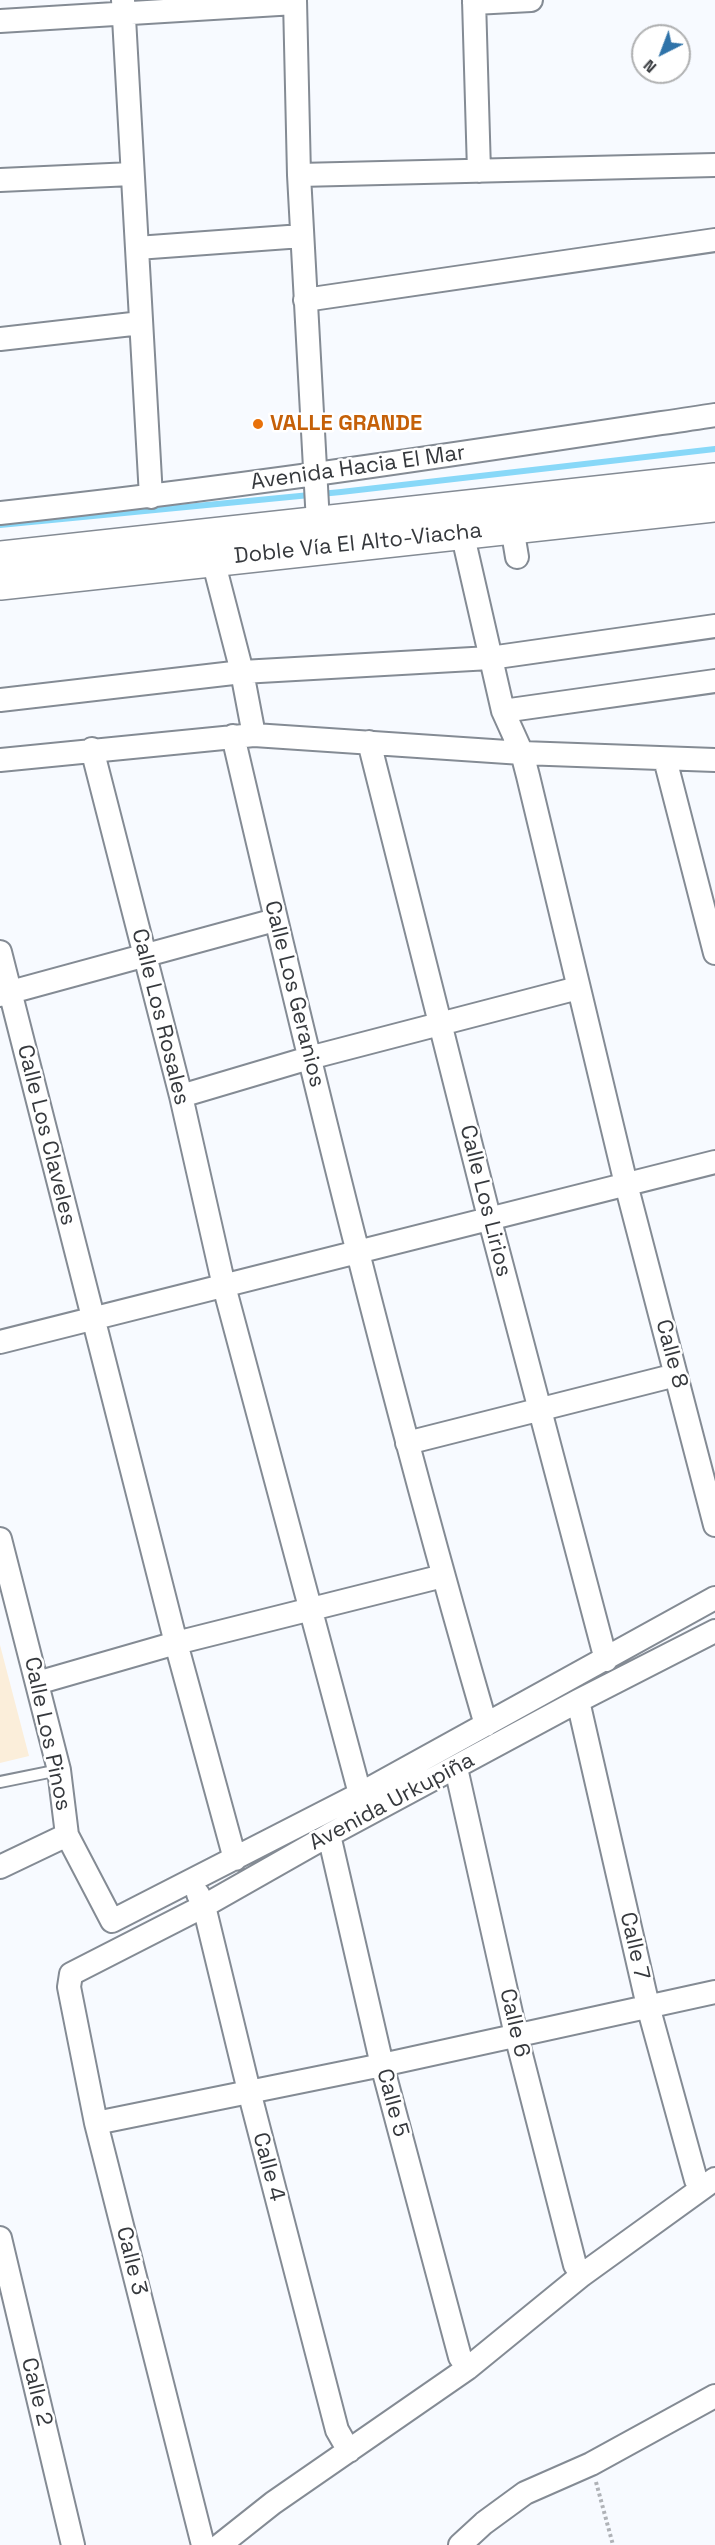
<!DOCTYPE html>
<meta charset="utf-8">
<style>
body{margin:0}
#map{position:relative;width:715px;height:2545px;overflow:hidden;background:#f7faff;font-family:"Space Grotesk",sans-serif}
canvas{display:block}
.north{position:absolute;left:631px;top:24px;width:60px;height:60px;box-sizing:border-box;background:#fff;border:2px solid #afb0b1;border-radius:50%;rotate:222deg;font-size:16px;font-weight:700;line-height:24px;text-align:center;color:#36393d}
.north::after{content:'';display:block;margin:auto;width:21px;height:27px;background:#2f73a9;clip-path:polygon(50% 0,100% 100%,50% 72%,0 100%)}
</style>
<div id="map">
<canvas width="715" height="2545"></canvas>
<div class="north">N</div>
</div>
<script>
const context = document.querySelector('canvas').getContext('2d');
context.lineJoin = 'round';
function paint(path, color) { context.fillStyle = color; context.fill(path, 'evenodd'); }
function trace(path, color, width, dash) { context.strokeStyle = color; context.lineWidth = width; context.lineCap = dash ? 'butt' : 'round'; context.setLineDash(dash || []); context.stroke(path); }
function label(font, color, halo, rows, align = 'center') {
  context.font = font + ' "Space Grotesk",sans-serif'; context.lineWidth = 5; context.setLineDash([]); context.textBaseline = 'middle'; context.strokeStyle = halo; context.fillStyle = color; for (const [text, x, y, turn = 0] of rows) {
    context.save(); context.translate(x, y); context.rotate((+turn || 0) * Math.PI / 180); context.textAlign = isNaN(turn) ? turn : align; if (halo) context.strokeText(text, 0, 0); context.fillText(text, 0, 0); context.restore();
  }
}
paint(new Path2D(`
 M0,1645l29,111 -29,7z`), '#fbeeda');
trace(new Path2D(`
 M0,525l341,-33 374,-43`), '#88d8f8', 6);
const lane = new Path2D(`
 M0,1782l59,-12`);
const street = new Path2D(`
 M123,0l28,497
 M295,0l4,175 19,348
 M474,0l5,171
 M474,3l57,-3
 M0,21l295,-18
 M299,175l416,-10
 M0,180l132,-6
 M137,248l165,-12
 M305,300l410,-60
 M0,339l141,-16
 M0,513c239,-25 477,-62 715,-98
 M512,527l5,30
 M462,532l41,179 19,42 6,23 98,408 89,341
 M213,560l29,112 12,63
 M0,700l242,-28 248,-14 225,-32
 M503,711l212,-30
 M233,736c77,331 158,662 253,989
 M369,742l120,475 117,443
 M92,749l89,347 43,190 136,508
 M665,759l50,194
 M0,760l254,-25 268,18 193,7
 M0,952l176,691 59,216
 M0,995l275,-75
 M181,1096l128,-38 269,-70
 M0,1342l715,-180
 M407,1443l269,-68
 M0,1539l59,231 8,65 45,86 248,-127 355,-196
 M37,1683l139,-40 267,-67
 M578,1701l70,305 48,174 6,8
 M456,1768l60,267 59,230 7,10
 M329,1835l53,230 78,292 8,11
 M0,1867l67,-32
 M198,1894l6,12 45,185 88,339 12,21
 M96,2123l286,-58 333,-73
 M0,2238l73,307
 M203,2545l-107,-422 -27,-136 2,-13 133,-68 125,-71 249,-134 137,-70
 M220,2545l53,-42 195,-135 114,-93 133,-96
 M460,2545l24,-22 41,-30 66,-29 124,-68`);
const highway = new Path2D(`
 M0,558l715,-78
 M0,583l715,-78`);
trace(lane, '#848b94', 14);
trace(street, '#848b94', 26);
trace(highway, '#848b94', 36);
trace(new Path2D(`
 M596,2482l17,63`), '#afb2b7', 4, [3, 3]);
trace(lane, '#fff', 10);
trace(street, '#fff', 22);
trace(highway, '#fff', 33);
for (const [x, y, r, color] of [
 [258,424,6,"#e8710a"]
]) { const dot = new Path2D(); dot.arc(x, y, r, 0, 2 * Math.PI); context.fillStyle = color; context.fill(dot); trace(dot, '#fff', 2); }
label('bold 22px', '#c56008', '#fff', [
 ["VALLE GRANDE",270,424]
], 'left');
label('22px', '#36393d', '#fff', [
 ["Avenida Hacia El Mar",358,468,-8],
 ["Doble Vía El Alto-Viacha",358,544,-6],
 ["Calle Los Geranios",294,994,76],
 ["Calle Los Rosales",160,1017,76],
 ["Calle Los Claveles",46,1135,76],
 ["Calle Los Lirios",485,1201,76],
 ["Calle 8",671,1354,75],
 ["Calle Los Pinos",47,1734,78],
 ["Avenida Urkupiña",392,1802,-28],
 ["Calle 7",634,1946,77],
 ["Calle 6",514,2023,77],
 ["Calle 5",392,2103,75],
 ["Calle 4",268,2167,75],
 ["Calle 3",131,2261,76],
 ["Calle 2",36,2392,76]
]);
</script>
